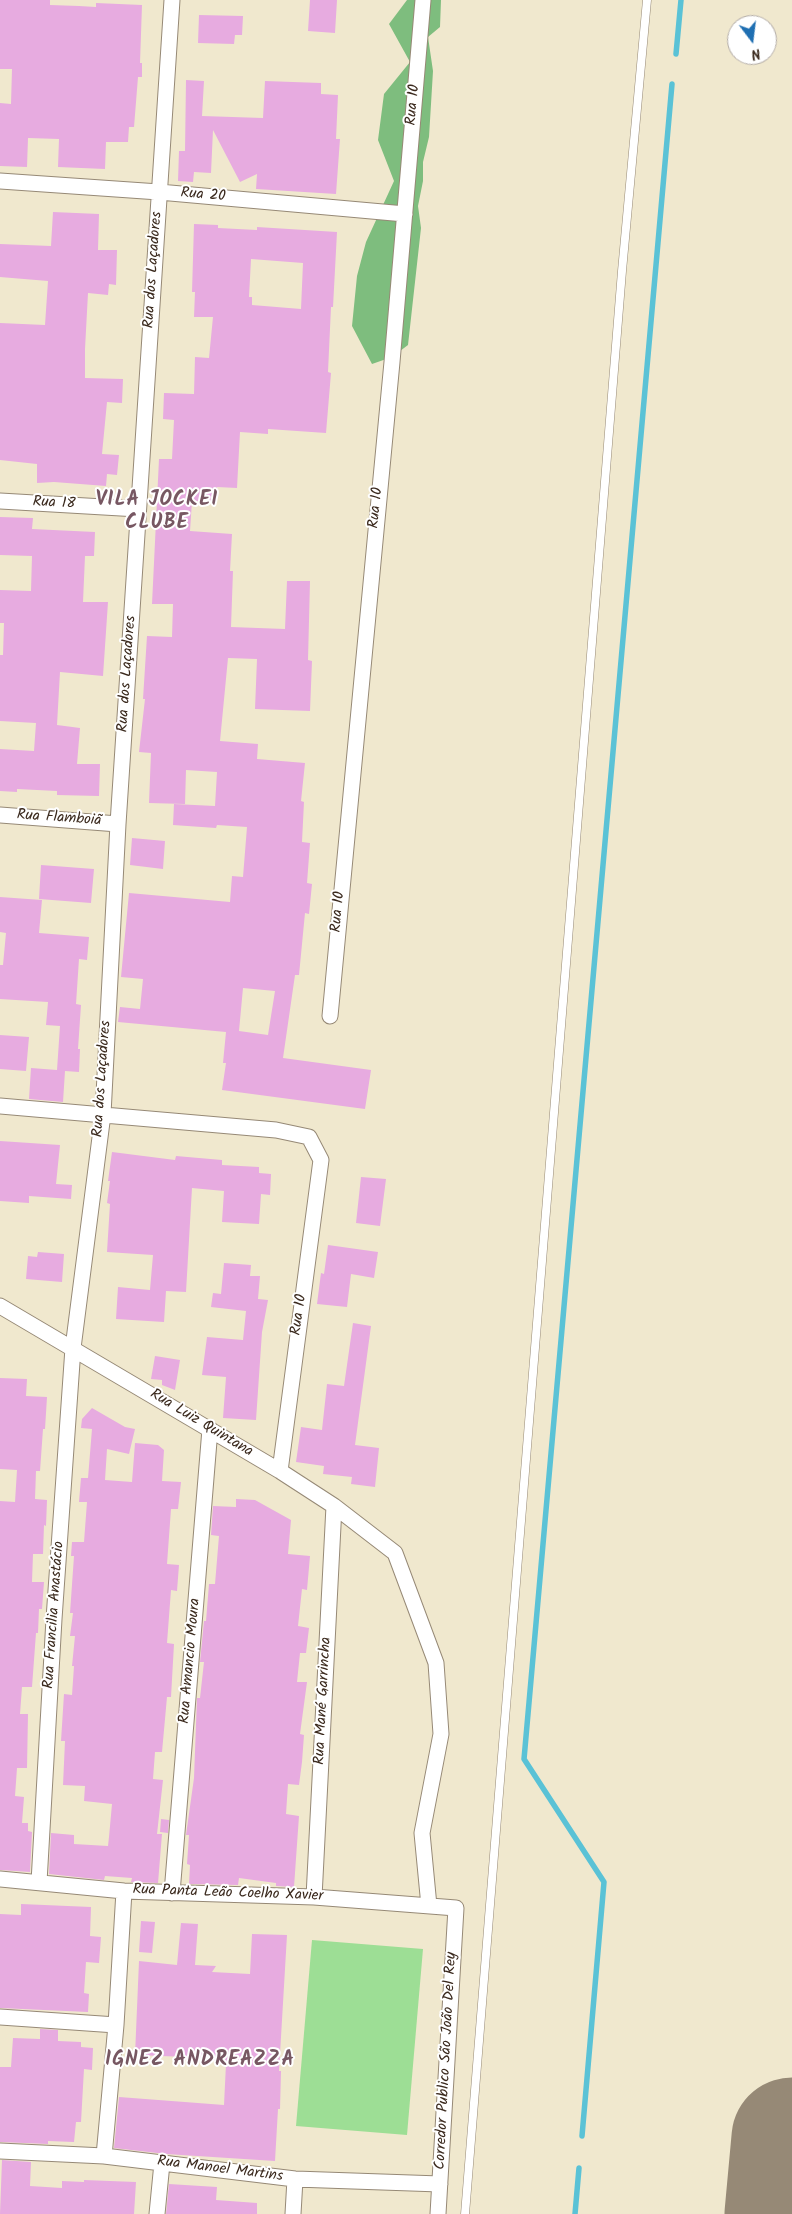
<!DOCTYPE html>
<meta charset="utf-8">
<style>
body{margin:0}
#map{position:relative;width:792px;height:2214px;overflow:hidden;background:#f0e8ce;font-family:Kalam,sans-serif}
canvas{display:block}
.north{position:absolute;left:727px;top:15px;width:50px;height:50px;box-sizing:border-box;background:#fff;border:1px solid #b1aaa5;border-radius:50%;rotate:165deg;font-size:14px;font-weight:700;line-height:20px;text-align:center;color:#3b2a1e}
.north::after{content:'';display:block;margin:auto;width:18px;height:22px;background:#1f6fb2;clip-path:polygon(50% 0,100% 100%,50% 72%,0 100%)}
</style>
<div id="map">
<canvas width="792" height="2214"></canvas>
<div class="north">N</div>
</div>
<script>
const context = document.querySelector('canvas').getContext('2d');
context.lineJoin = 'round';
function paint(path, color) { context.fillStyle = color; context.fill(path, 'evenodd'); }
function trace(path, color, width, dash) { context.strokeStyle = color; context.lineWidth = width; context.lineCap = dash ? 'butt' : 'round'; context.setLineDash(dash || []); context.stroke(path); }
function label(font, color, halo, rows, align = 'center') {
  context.font = font + ' Kalam,sans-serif'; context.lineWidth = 4; context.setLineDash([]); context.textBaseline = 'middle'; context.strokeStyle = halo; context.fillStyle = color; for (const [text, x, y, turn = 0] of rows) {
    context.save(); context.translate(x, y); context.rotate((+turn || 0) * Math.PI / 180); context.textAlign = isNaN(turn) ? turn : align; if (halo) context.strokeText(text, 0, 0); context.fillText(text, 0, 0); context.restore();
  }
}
paint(new Path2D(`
 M312,1940l111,9 -16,186 -111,-9z`), '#9dde95');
paint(new Path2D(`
 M407,0h34l-1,27 -12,10 5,34 -4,66 -6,25v19l-5,25 3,22 -13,117 -16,12 -20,7 -20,-38 5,-50 9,-34 28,-61 -16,-41 6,-46 26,-32 -21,-38z`), '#7ebd7e');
trace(new Path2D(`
 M676,54l5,-54
 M582,2136l22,-254 -80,-123 148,-1675
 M575,2214l4,-46`), '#5ac2d6', 5.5);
trace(new Path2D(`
 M785,2214l7,-76`), '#968976', 121);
paint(new Path2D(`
 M0,0h50v5l29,1 17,1v-4l46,2 -2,58h2v14h-4l-4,50h-5l-1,15h-22l-1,27 -47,-2 1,-28 -31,-1 -1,29 -27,-1v-63l11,1 1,-35h-12z
 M310,0h27l-2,33 -27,-2z
 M199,15l44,1 -1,19h-7l-1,9 -36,-1z
 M186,80l18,1 -2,35 61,2 2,-37 56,2v11l17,1 -2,44h4l-4,55 -80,-5 1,-15 -17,8 -27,-52 -2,43 -17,-1 -1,10 -15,-1 1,-30h6z
 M53,212l46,2 -1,36h19l-1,35 -7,-1 -1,11 -20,-2 -3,56v29l38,1 -1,24 -15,-1 -5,52 17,1 -2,20 -10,-1 -1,12 -52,-4 -17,1v-19l-37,-4v-137l45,2 3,-44 -48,-4v-33l51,2z
 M194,224l24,1v3l39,2v-3l80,5 -4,75h-2l-3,65 3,1 -5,60 -58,-4v5l-28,-2 -3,56 -20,-1 -1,15 -24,-1 -2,30 42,3 -2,37h3l-2,56 54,2 2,-48h23l-2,79 4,1 -2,50 -55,-2 2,-50 -29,-1 -8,83 38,3 -1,15 48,4 -4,38 3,1 -2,40 8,1 -3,40 5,1 -3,30 -4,-1 -6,62h-4l-12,83 88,12 -6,39 -143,-19 4,-27h-3l3,-31 -108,-10 2,-15 20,2 3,-30 -22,-2 8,-84 101,9 2,-26 11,1 4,-50 -30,-2 -1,3 -43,-3 1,-21 41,2 2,-34 -31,-2 -1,34 -36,-1 2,-50 -12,-1 6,-53h-2l4,-63 25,1 1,-33h-21l7,-145h13l2,-39 -11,-1 1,-26 30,1 1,-37 14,1 4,-41h-19l1,-25h-3zM251,259l52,4 -2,46 -49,-4v-8h-3zM243,988l32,3 -7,44 -29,-4z
 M0,517l33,1 -1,11 63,3 -1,24h-9l-2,46h25l-5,74 -43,-4 -3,53 23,3 -3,36h23l-1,32 -42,-1v-4l-40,-2v3l-17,-1v-42l34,2 2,-28 -36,-2v-66h3l1,-32h-4v-33l31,1 1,-35 -32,-1z
 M132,838l33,3 -2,28 -33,-4z
 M41,865l53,4 -3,34 -52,-4z
 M0,897l42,3 -3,33 50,4 -2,23 -8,-1 -3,45 5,1 -3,44h2l-1,23 -14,-1 -2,31 -34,-3 2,-31 26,2 3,-44 -14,-1 2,-23 -48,-3v-34h3l3,-32 -6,-1z
 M0,1035l29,2 -3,34 -26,-2z
 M0,1141l60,4 -4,39 16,1 -1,14 -42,-3v7l-29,-2z
 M112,1152l63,8 1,-4 46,4v5l37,2v6l12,1 -1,21 -9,-1 -2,30 -37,-2 2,-31 -32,-3 -6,104 -20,-1 -2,31 -48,-3 2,-32 32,3 3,-35 -46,-3 3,-48 -3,-1 3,-22h-2z
 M361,1177l25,2 -6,47 -24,-3z
 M328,1245l50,7 -4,26 -23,-4 -4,33 -30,-3 4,-31 3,1z
 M38,1252l26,2 -2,28 -36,-3 2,-23 9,1z
 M224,1263l27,2 -1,11h10l-2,23 10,1 -6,32 -6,88 -33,-2 3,-41 -24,-2 5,-38 36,3 3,-29 -35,-4 2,-14 8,1z
 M353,1323l18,3 -16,119 24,3 -4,39 -24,-3 1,-7 -29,-3 1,-8 -28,-4 5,-35 21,3 5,-46 17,2z
 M155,1356l25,4 -5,30 -13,-5v-5l-11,-1z
 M0,1378l27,1 -1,17 21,1 -2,32h-2l-3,42h-4l-1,28 12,1 -1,26 -2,-1 -1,29h-10l-1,28h12l-2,27h-3l-1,24h-2l-4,54h-10l-2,27h8l-1,54h-10l-2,28 9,1 -2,26h6v8l4,1 -2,40 -30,-2v-369l15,1 2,-32 -17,-1z
 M92,1408l33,19 10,2 -6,25 -22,-5 -2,31 27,2 3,-39 23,2 6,5 -2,31 19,1 -3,27h-7l-4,55 12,1 -2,26 -6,-1 -4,53 7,1 -3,53h-4l-5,55h-7l-2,27 10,1 -6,54h5l-4,49 -27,-1 1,-4 -27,-2 -1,4 -55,-6 2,-41 23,2v9l34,2 1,-9 3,-33 -28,-3 1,-15 -22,-1 2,-44h-4l3,-47 8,1 2,-29h-2l3,-30h-5l3,-23h-3l4,-57h-3l1,-14h12l3,-40h-8l2,-24h7l4,-49 -11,-1 1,-9z
 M236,1499l19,1 36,20 -3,34 22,2 -3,34 -5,-1 -4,37 11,2 -3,25h-6l-3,29h10l-7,52 4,1 -2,27 -3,23 -11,-1 -2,30 13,2 -5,71 -18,-1v-3l-37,-5 -1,7 -49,-1 1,-19 -3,-1 2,-29h-3l8,-57 3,-80h3l4,-36h-4l4,-41h2l3,-37h6l4,-48 -8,-1 2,-29 23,1z
 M161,1819l8,1 -1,13 -8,-1z
 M21,1904l70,3 -1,29 11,1 -2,26 -13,-1 -2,31 5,1 -1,18 -88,-4v-94l21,1z
 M141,1921l14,1 -3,31 -13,-1z
 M181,1923l17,1 -3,41 21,1 -4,6 38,2 2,-40 35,1 -8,136h2l-1,38h-2l-3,52 -109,-7 -52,-6 5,-51 105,8 2,-41h-12v-6l-79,-3 4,-94 38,4z
 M40,2029l18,1v11l23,1v5l12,1 -1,22 -8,-1 -3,53h-5l-2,20 -26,-1v3l-48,-2v-75h11l2,-29 27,1z
 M2,2160l29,2 -1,24 32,2v-7l22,1v-2l52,2 -2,32h-134z
 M169,2184l48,3 -1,13 41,3v11h-91z`), '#e7abe0');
const lane = new Path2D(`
 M465,2214l157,-1943 25,-271`);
const street = new Path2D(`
 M0,181l159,11 246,22
 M0,501l138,8
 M0,815l118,9
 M330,1016l62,-654 31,-362
 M0,1106l276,24 33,7 12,23 -41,311
 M0,1306l280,165 54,35 61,47 41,110 5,71 -19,99 7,73
 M0,1879l124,12 190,6 142,11 -18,306
 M39,1882l15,-263 19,-271 30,-234 15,-290 54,-824
 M172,1893l38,-464
 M314,1897l20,-391
 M0,2017l116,8
 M0,2151l104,5 191,23 145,5
 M104,2156l12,-131 8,-134
 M157,2214l5,-51
 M293,2214l2,-35`);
trace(lane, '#968976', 9);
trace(street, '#968976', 17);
trace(lane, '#fff', 8);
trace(street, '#fff', 15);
label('15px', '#3b2a1e', '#fff', [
 ["Rua 10",414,105,-85],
 ["Rua 20",203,196,5],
 ["Rua dos Laçadores",154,270,-86],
 ["Rua 18",54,504,3],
 ["Rua 10",377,508,-84],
 ["Rua dos Laçadores",128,674,-86],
 ["Rua Flamboiã",59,819,4],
 ["Rua 10",339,912,-85],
 ["Rua dos Laçadores",103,1079,-86],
 ["Rua 10",300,1315,-82],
 ["Rua Luiz Quintana",201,1424,31],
 ["Rua Francilia Anastácio",55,1615,-86],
 ["Rua Amancio Moura",191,1661,-85],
 ["Rua Mané Garrincha",324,1701,-87],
 ["Rua Panta Leão Coelho Xavier",228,1894,2],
 ["Corredor Publico São João Del Rey",447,2061,-87],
 ["Rua Manoel Martins",220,2170,7]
]);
context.letterSpacing = '1px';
label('bold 20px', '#775762', '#fff', [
 ["VILA JOCKEI",157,502],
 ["CLUBE",157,525],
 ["IGNEZ ANDREAZZA",200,2062]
]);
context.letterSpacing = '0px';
</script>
